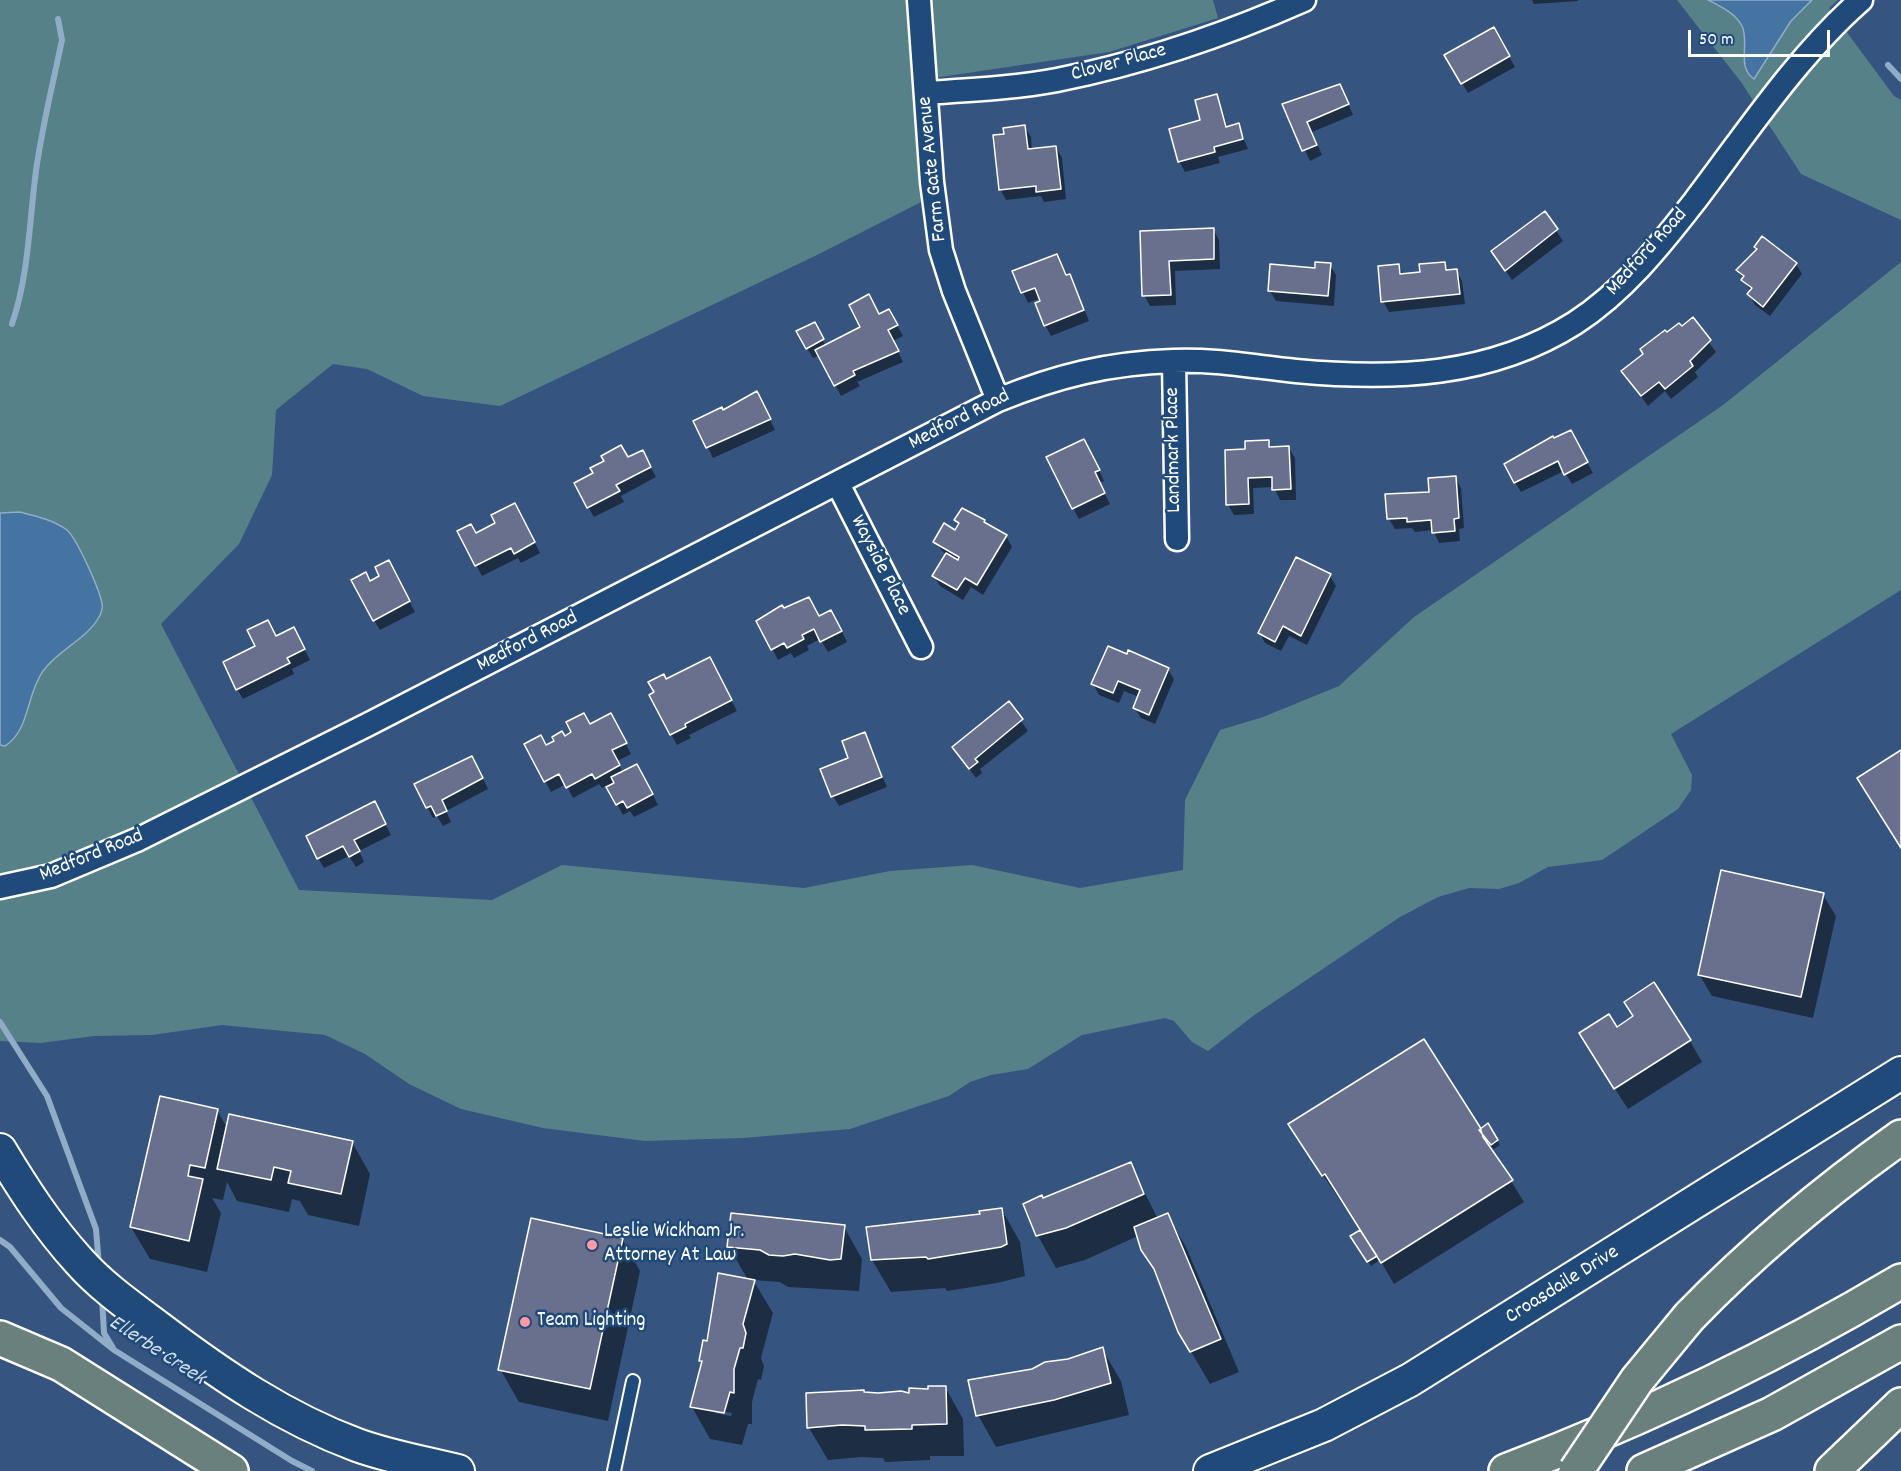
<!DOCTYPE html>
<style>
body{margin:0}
#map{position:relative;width:1901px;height:1471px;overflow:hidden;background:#355580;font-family:Dekko,sans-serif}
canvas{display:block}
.scale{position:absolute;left:1688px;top:30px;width:142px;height:27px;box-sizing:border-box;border:3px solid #fff;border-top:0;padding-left:8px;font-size:18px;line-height:21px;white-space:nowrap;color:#fff;-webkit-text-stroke:4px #1f4a7a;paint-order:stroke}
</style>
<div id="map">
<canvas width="1901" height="1471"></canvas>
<div class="scale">50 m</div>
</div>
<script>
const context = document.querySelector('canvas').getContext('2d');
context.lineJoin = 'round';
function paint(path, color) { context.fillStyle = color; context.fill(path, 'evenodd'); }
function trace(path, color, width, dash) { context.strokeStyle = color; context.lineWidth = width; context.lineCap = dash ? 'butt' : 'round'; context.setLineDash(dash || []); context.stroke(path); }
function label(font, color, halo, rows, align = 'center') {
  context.font = font + ' Dekko,sans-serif'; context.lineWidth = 5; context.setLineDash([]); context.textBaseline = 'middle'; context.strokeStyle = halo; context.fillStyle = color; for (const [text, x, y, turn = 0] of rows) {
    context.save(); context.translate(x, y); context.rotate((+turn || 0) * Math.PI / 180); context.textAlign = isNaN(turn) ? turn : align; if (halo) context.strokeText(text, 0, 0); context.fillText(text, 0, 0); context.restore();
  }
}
paint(new Path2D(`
 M0,0h1213l5,18 -109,34 -189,28 7,119 -110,56 -317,151 -77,-10 -56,-27 -34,-5 -57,46 -4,65 -33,69 -78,80 138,266 193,10 70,-35 242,23 86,-17 82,-6 108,23 103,-18 2,-70 35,-70 43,-13 76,-31 75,-69 309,-212 178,-143v328l-230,144 21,41 -1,15 -13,19 -76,51 -54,7 -29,16 -20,6 -30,-1 -31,9 -38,20 -147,99 -45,35 -16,-9 -18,-21 -9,-3 -83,17 -54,34 -37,6 -21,7 -21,14 -99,33 -107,9 -98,3 -102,-13 -82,-19 -52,-25 -44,-30 -40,-19 -103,-10 -70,10 -58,1 -53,7 -41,-2z
 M1677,0h161l-9,8 65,88 7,4v120l-100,-46 -60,-92z`), '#568188');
const water = new Path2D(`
 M1708,0h104l-21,21 -37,58c-18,-12 -4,-36 -12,-53 -7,-13 -22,-20 -34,-26z
 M20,512c16,4 33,8 47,18 10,9 33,60 35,74 1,3 -1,10 -3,13 -12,22 -41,33 -56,54 -17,24 -13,59 -38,75l-5,-1v-232z`);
paint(water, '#4674a2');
trace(water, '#90acc7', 1.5);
paint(new Path2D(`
 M1532,0h46v1l-44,3z
 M1493,29l22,38 -47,26 -22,-37z
 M1217,96l11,32 10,-3 10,24 -30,8 2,6 -35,9 -6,-11z
 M1345,96l8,19 -41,17 10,23 -12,6 -26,-56z
 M1025,127l6,10 1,13 24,-3 6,11 4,41 -22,3 -3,-6 -35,4 -6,-11 6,-54z
 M1544,213l19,28 -51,39 -19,-28z
 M1213,229l6,11 1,29 -45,2 1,34 -26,1 -6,-11 -3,-63z
 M1763,238l33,26 6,10 -32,42 -15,-11 -6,-11 2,-2 -13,-22 9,-6z
 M1056,256l19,30 14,35 -38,15 -6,-11 -4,-27 -13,5 -14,-31z
 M1444,263l5,8 7,-1 6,11 3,23 -76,8 -6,-11 15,-36 6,10 18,-1z
 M1330,265l6,10 -2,31 -58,-5 -6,-10z
 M889,311l14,25 -10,5 10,21 -46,20 3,4 -19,10 -21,-41 -7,3 -6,-10 7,-24 12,22z
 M1692,320l24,32 -21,20 3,5 -27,22 -6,-8 -17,15 -25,-34 43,-38 16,-6z
 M762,403l13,27 -62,28 -18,-37z
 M1268,442l4,7 17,-1 6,10 1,42h-16l-6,-13 -21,1 1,26 -20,1 -6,-10z
 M1576,442l17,31 -21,11 -8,-13 -43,21 -6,-10z
 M1090,451l14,30 -5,2 11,21 -31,15 -6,-11z
 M628,459l20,3 8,15 -35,19 3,6 -30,15 -6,-10z
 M1455,477l6,11 3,40 -5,1 1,12 -21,2 -6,-13 -18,2 -3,-4 -17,1 -6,-10z
 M521,515l19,38 -19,10 -3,-5 -36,18 -23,-44 17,3z
 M956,520l28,1 3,4 19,11 6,11 -29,48 -12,-8 -8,13 -23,-14 -6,-10 12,-21 -11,-13 21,-10 3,-6z
 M394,572l21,40 -35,18 -6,-10 -4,-37z
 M1330,576l6,10 -29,59 -18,-9 -8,15 -16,-8 -6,-11z
 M783,609l54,13 10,20 -19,10 -8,-13 -13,7 2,4 -15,8 -3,-5 -13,7 -20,-38z
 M276,638l23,1 11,21 -18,9 2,5 -51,25 -6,-10z
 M715,669l22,42 -48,24 2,3 -14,7 -6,-11 -5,-53z
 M1168,669l6,10 -19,45 -14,-6 -6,-10 4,-11 -15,-6 -5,12 -20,-8 -6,-11z
 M1009,704l19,27 -48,38 2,4 -6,5 -22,-30z
 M616,725l15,29 -14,7 6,12 20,3 15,29 -24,12 -4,-6 -7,4 -16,-30 -5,3 -3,-4 -26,14 -7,-14 -15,8 -25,-47 19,1 45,-20z
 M864,734l23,53 -48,19 -6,-10z
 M478,768l10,21 -42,22 5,11 -8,4 -6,-10 -4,2 -17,-33z
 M380,814l11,21 -32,16 5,11 -8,5 -7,-11 -25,12 -6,-10z
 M1823,895l13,21 -23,102 -101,-22 -13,-22z
 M1617,1029l73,12 12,21 -74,47 -35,-54z
 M217,1110l10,18 125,14 18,32 -11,52 -51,-11 -8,-14 -8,-2 -3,13 -52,-11 -10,-19 -4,18 -11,-2 9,15 -14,59 -57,-13 -19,-32z
 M1487,1125l13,20 -6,4 -7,-7 37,60 -130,82 -14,-24 -9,6 -19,-30 9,-5 -58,-85 177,-15z
 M1130,1164l28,55 9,-4 19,32 53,125 -29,12 -31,-53 -21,-55 -20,-40 -53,24 -29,8 -18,-32 -13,-32 18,-4z
 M1002,1210l18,32 5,34 -28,7 -50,8 -2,-3 -54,4 -19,-32 -4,-31 113,-13z
 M844,1227l18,32 -3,32 -71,-4 -8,-5 -27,-2 20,33 -12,45 3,8 -3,14 -3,-1 -6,23v22h-4l-6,21 -32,-6 -18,-32 11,-43 -2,-4 7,-18 40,-62 -19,-33zM715,1410l17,3 -1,3 -16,-3z
 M622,1239l18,32 -32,150 -89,-19 -19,-33z
 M1102,1349l19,32 8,34 -133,32 -18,-32 54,-45z
 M945,1387l18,32 1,37h-34v4l-45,2 -2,-4 -22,-1 -33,3 -19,-32 -1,-34 103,1 -1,-5z`), '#0007');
trace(new Path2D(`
 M1888,65l13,14
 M12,324c17,-50 17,-101 24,-153 6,-44 17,-88 26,-131l-4,-21
 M0,1022l47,74 49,133 3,37
 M0,1240l10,7 51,61 53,42 178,111 20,10
 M102,1297l2,36 9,15`), '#90acc7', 6);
const building = new Path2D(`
 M1494,27l16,29 -49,28 -17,-29z
 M1340,84l9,20 -42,18 10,23 -15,6 -20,-47z
 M1217,94l9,33 13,-4 4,16 -29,8 1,5 -37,10 -9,-33 31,-9 -5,-20z
 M1025,125l3,24 28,-3 5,43 -25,3v-6l-37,4 -6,-55 11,-1 -1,-6z
 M1545,211l13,18 -53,42 -14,-20z
 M1214,228v31l-45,2 2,34 -29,1 -2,-65z
 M1762,236l35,27 -34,44 -16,-13 5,-6 -11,-8 3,-4 -8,-6 21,-21 -3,-2z
 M1057,254l9,21 4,-1 14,36 -40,16 -9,-23 5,-2 -5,-13 -14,5 -9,-22z
 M1315,262l16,1 -3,33 -60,-5 2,-27 45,4z
 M1445,262l1,8 11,-1 3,25 -79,8 -3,-36 21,-2 1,10 20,-2 -1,-8z
 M869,294l10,20 10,-5 9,16 -10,5 11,21 -46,20 2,4 -21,11 -19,-36 45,-23 -11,-22z
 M1693,317l18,23 -21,21 3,5 -28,23 -6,-7 -18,14 -20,-25 22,-17 -3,-5 25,-19 2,2 12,-9 3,3z
 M815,322l9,17 -18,10 -10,-18z
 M757,391l14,28 -65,29 -13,-27 29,-14 1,3z
 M1571,430l17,32 -24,13 -6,-14 -44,22 -10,-19 49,-28 1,2z
 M1084,439l16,31 -5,2 10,21 -33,16 -26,-52z
 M1269,440v7l20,-1 2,43 -19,1v-13l-24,1 1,26 -23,1 -1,-55 20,-1v-8z
 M621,445l7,12 15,-7 8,17 -35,18 4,6 -33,17 -13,-25 19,-10 -3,-5 14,-7 -3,-5z
 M1456,476l3,42 -5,1 1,12 -23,2 -1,-13 -24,2v-4l-20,1 -2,-25 44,-2 -1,-14z
 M515,503l20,39 -21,12 -3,-6 -36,18 -18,-35 14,-7 5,9 19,-10 -4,-8z
 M962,508l23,12 -1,2 23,13 -30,50 -12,-7 -8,12 -25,-14 14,-23 12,7 1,-3 -26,-15 11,-19 11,7 4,-7 -5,-3z
 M1296,557l35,17 -30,62 -18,-10 -8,16 -17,-9z
 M389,560l21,41 -37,20 -22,-41 15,-8 4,9 9,-5 -4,-9z
 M809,597l10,19 12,-6 11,21 -22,11 -6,-13 -12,6 2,4 -17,9 -3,-5 -13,7 -15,-29 26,-16 2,3z
 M268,620l8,16 18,-9 11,22 -18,9 3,5 -54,27 -13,-28 32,-16 -8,-16z
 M1108,646l19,8 1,-4 41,18 -20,47 -16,-7 7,-18 -22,-9 -5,12 -22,-9z
 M710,657l22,43 -47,24 1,3 -16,8 -21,-40 5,-3 -6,-10 16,-8 2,5z
 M1009,701l14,18 -48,40 3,3 -9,7 -17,-22z
 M584,713l6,11 21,-11 16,30 -15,7 8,15 -25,14 -3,-5 -26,14 -7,-14 -15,8 -20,-38 17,-9 5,10 8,-4 -2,-4 10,-6 3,5 6,-4 -5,-10z
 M865,732l17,45 -51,20 -11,-28 28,-11 -6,-17z
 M1901,750v98l-44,-70z
 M472,756l11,22 -41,22 5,11 -11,5 -5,-10 -5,2 -12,-24z
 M637,764l16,30 -26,14 -4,-7 -7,4 -10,-18 8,-4 -3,-6z
 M375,801l11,23 -32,16 6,11 -11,6 -6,-11 -26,13 -11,-23z
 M1721,870l103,23 -23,104 -103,-22z
 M1654,982l37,58 -77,49 -35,-56 30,-19 8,13 16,-11 -9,-14z
 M1424,1039l56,88 3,10 30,43 -132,83 -56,-89 -3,2 -34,-52z
 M160,1096l58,13 -13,59 -15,-3 -2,11 15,3 -14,62 -59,-14z
 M229,1114l124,27 -12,53 -53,-11 3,-12 -17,-4 -3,13 -54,-11z
 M1488,1123l10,17 -7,5 -12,-15z
 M1131,1162l13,32 -78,34 -30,8 -13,-32 19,-9 1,3z
 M1002,1208l5,36 -6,3 -73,12 -2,-2 -55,3 -5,-33 114,-13 -1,-3z
 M731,1213l114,12 -4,34 -11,1 -35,-6 -12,2 -14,-1 -9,-5 -33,-3z
 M1168,1213l53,126 -31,13 -12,-20 -24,-63 -13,-19 -7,-23z
 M531,1218l92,20 -33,151 -92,-19z
 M1360,1230l17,26 -10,6 -17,-26z
 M718,1273l37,7 -12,44 3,9 -3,15h-3l-6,21v24l-4,-1 -6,21 -34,-6 12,-46h-3l4,-21 4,1z
 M1103,1347l8,36 -57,17 -78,16 -8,-36 64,-11 13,-7 23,-3z
 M928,1386h18l1,38 -35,1v4l-47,1v-4l-23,-1 -35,3 -1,-35 58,-3v2l14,1 23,-2 8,2v-5l19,1z`);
paint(building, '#69708e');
trace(building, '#fff', 1.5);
const lane = new Path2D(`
 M614,1471l19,-90`);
const street = new Path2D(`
 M919,0l13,182 9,68 13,41 44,109
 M926,93c43,-3 89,-5 131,-13 86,-17 168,-45 247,-80
 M1174,361l3,178
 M838,484l83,163
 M0,887l51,-11 88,-37 228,-114 631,-325c59,-24 111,-37 175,-39 41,-2 82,6 123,10 97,9 194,6 279,-48 48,-31 84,-76 119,-121 51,-67 103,-146 167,-202`);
const secondary = new Path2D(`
 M0,1150c24,40 48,77 79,111 23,26 52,46 80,67 62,47 125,90 198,117 33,12 68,18 101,26
 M1210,1471l114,-46 86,-45 491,-307`);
const highway = new Path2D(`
 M1689,1317c65,-67 136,-126 212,-180
 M0,1338l61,26 170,107
 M1506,1471c137,-52 269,-115 395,-190
 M1644,1471l128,-57 129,-72
 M1832,1471l69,-66`);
trace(lane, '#fff', 16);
trace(street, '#fff', 27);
trace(secondary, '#fff', 36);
trace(highway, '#fff', 38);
trace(lane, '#1f4a7a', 12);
trace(street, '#1f4a7a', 22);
trace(secondary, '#1f4a7a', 32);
trace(highway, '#6a807d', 33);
const highwayBridge = new Path2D(`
 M1576,1471l61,-91 52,-63`);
trace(highwayBridge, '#fff', 38, []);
trace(highwayBridge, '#6a807d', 33);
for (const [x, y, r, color] of [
 [592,1245,6,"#ff9aa2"],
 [525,1322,6,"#ff9aa2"]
]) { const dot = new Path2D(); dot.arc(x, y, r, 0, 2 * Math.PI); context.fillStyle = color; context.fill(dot); trace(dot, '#1f4a7a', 2); }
label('21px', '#fff', '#1f4a7a', [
 ["Clover Place",1119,64,-15],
 ["Farm Gate Avenue",934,169,-96],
 ["Medford Road",1648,253,-48],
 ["Medford Road",960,421,-27],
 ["Landmark Place",1175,450,-91],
 ["Wayside Place",879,566,63],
 ["Medford Road",528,643,-27],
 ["Medford Road",92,857,-22],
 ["Croasdaile Drive",1563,1286,-32]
]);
label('21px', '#fff', '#1f4a7a', [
 ["Leslie Wickham Jr.",604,1233],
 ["Attorney At Law",604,1257],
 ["Team Lighting",537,1322]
], 'left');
label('italic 22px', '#d1dce8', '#1f4a7a', [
 ["Ellerbe Creek",156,1352,33]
]);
</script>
